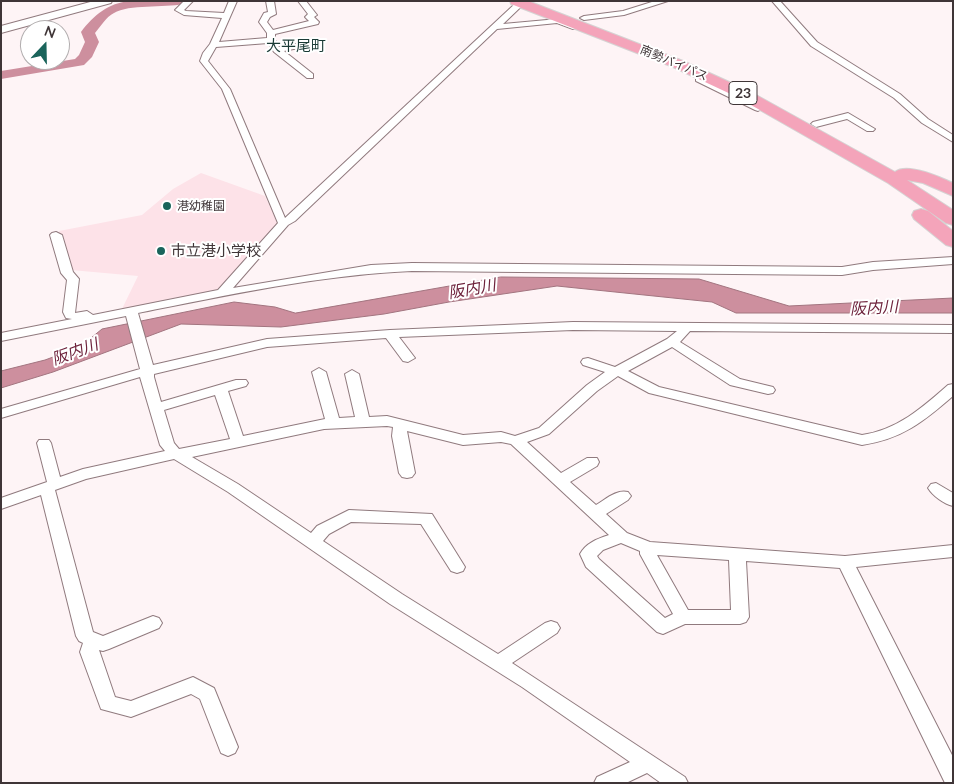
<!DOCTYPE html>
<meta charset="utf-8">
<style>
body{margin:0}
#map{position:relative;width:954px;height:784px;overflow:hidden;background:#fef4f6;font-family:Lato,sans-serif}
canvas{display:block}
.frame{position:absolute;inset:0;border:2px solid #3f3537;pointer-events:none}
.north{position:absolute;left:20px;top:20px;width:50px;height:50px;box-sizing:border-box;background:#fff;border:1px solid #b2aeaf;border-radius:50%;rotate:21deg;font-size:14px;font-weight:700;line-height:20px;text-align:center;color:#3f3537}
.north::after{content:'';display:block;margin:auto;width:18px;height:22px;background:#1a645b;clip-path:polygon(50% 0,100% 100%,50% 72%,0 100%)}
</style>
<div id="map">
<canvas width="954" height="784"></canvas>
<div class="frame"></div>
<div class="north">N</div>
</div>
<script>
const context = document.querySelector('canvas').getContext('2d');
context.lineJoin = 'round';
function paint(path, color) { context.fillStyle = color; context.fill(path, 'evenodd'); }
function trace(path, color, width, dash) { context.strokeStyle = color; context.lineWidth = width; context.lineCap = dash ? 'butt' : 'round'; context.setLineDash(dash || []); context.stroke(path); }
function label(font, color, halo, rows, align = 'center') {
  context.font = font + ' Lato,"Noto Sans JP",sans-serif'; context.lineWidth = 4; context.setLineDash([]); context.textBaseline = 'middle'; context.strokeStyle = halo; context.fillStyle = color; for (const [text, x, y, turn = 0] of rows) {
    context.save(); context.translate(x, y); context.rotate((+turn || 0) * Math.PI / 180); context.textAlign = isNaN(turn) ? turn : align; if (halo) context.strokeText(text, 0, 0); context.fillText(text, 0, 0); context.restore();
  }
}
paint(new Path2D(`
 M201,173l64,23 14,31 -60,63 -51,9 -4,2 -43,10 17,-35 -67,-6 -12,-39 83,-16 31,-26z`), '#fde2e8');
const water = new Path2D(`
 M501,277l198,2 90,27 164,-8v15h-217l-24,-11 -155,-16 -108,16 -65,12 -103,13 -100,-3 -128,48 -52,16v-17l44,-11 35,-13 22,-18 132,-27 41,5 20,6z`);
paint(water, '#cd8f9e');
trace(water, '#a2747f', 1);
paint(new Path2D(`
 M130,1h55l-2,3c-19,4 -54,0 -69,9 -8,4 -13,13 -19,20l4,9 -7,15 -8,8 -83,14v-8l74,-12 4,-4 6,-13 -4,-10c13,-17 27,-29 49,-31z`), '#cd8f9e');
const minor = new Path2D(`
 M184,1h9l-9,9 2,1 38,2 5,-12h8l-18,41 48,-4v-5l-8,-11 5,-9 4,-1 -2,-11h8l2,13 -6,3 -3,5 6,8 36,-9 -4,-4 3,-3 -10,-13h8l11,14 -3,2 5,5 -1,2 -43,10v6l4,7 24,-4v4l-19,4 29,23v4h-6l-33,-26 -6,-9 -52,4 -8,14 22,28 55,129 233,-217h9l-24,23 55,-5 19,8 -4,2 -16,-6 -60,6 -202,192 -7,4 -55,63 138,-23 41,-2 430,4 31,-5 80,-5v7l-80,6 -31,5 -430,-4c-92,4 -184,24 -274,42l15,52 114,-26 123,-9 183,-8 380,3v8l-263,-2 -10,11 60,37 33,8 2,3 -2,3 -5,1 -38,-9 -58,-38 -44,24 31,16 203,48c35,-5 60,-27 86,-50l5,-1v12c-30,26 -51,43 -91,49l-213,-52 -31,-17 -21,15 -48,43 -22,8 34,31 26,-15h10l2,4 -2,4 -27,16 26,23c10,-6 21,-16 32,-13l3,4 -3,4 -22,14 21,19 23,9 195,14 108,-11v12l-97,10 97,190v26h-8l-105,-215 -94,-7 3,56 -3,5 -6,2h-55l-22,10 -6,-2 -71,-65 -6,-13c6,-11 17,-15 29,-19l-98,-91 -10,-2 -38,3 -56,-14 8,42 -3,4 -5,1 -5,-1 -3,-4 -7,-37 1,-9 -6,-1 -63,3 -132,28 46,27 73,49 6,-7 32,-16 83,4 33,53 -2,4 -6,2 -6,-2 -30,-47 -70,-2 -22,12 -6,7 79,53 96,60 47,-31 6,-2 6,2 3,5 -3,5 -45,30 173,114 3,6h-27l-14,-10 -21,10h-32l3,-6 33,-15 -108,-75 -132,-83 -162,-112 -54,-33 -88,20 -31,11 38,142 10,4 50,-20 6,2 3,5 -3,5 -50,21 -6,2 -4,-1 16,47 16,4 62,-24 21,11 24,59 -3,6 -7,3 -7,-3 -21,-54 -9,-5 -60,23 -30,-8 -21,-57 3,-9 -4,-2 -3,-5 -35,-141 -40,14v-11l46,-16 -10,-39 2,-3h10l2,3 9,34 23,-8 82,-18 -5,-6 -20,-68 -139,41v-9l139,-40 -14,-53 -125,25v-8l71,-14 -6,-1 -3,-6 4,-32 -6,-7 -11,-38 2,-2 4,-1 6,3 11,37 6,7 -4,34 12,-2 6,4 125,-25 60,-67 -56,-134 -22,-28 3,-8 7,-9 12,-26 -38,-3 -9,-5zM573,330l104,1 -10,8 -52,28 -27,-9 -5,1 -2,3 2,3 22,7 -18,13 -48,43 -24,8 -14,-4 -38,3 -76,-19 -18,1 -10,-43 -7,-4 -7,4 10,43 -16,1 -13,-46 -7,-4 -7,4 13,47 -82,17 -15,-45 18,-5 2,-3 -2,-3h-10l-75,22 -7,-25v-3l113,-27 119,-9 17,23 5,1 7,-4 -16,-21zM215,395l15,44 -51,10 -5,-6 -10,-33zM621,543l19,8v3l33,60 -8,4 -66,-59 -2,-3 6,-6zM657,555l72,5 2,50h-43z
 M655,1h13l-44,14 -40,5 -4,-2 4,-2 39,-5z
 M772,1h8l37,41 83,52 28,25 25,16v7l-31,-19 -28,-25 -83,-52z
 M699,76l62,30 2,2 -5,3 -3,-1 -59,-29v-4z
 M848,113l27,16 -2,2h-6l-20,-12 -31,8 -5,-3 2,-2z
 M936,483l17,10v13c-9,-2 -20,-10 -25,-18l3,-4z`);
const secondary = new Path2D(`
 M94,1h18l-1,2 -110,30v-7z`);
const trunk = new Path2D(`
 M510,1h18l155,60 66,30 146,81c12,-10 45,5 58,11v13l-30,-13 -16,-3 46,30v15l-7,-2 -58,-40 -151,-86 -64,-30 -162,-63z
 M921,209l7,2 25,20v16l-7,-2 -32,-26 -2,-4 2,-4z`);
trace(minor, '#907a7e', 2);
trace(secondary, '#907a7e', 2);
trace(trunk, '#d5d3d3', 2);
paint(minor, '#fff');
paint(secondary, '#fff');
paint(trunk, '#f4a4ba');
for (const [x, y, r, color] of [
 [167,206,5,"#1a645b"],
 [161,251,5,"#1a645b"]
]) { const dot = new Path2D(); dot.arc(x, y, r, 0, 2 * Math.PI); context.fillStyle = color; context.fill(dot); trace(dot, '#fff', 2); }
label('12px', '#3f3537', '#fff', [
 ["南勢バイパス",674,63,23]
]);
label('12px', '#3f3537', '#fff', [
 ["港幼稚園",177,206]
], 'left');
for (const [x, y, w] of [
 [743,93,28]
]) { const box = new Path2D(); box.roundRect(x - w / 2, y - 11.5, w, 23, 4); context.fillStyle = '#fff'; context.fill(box); trace(box, '#3f3537', 1); }
label('bold 14px', '#3f3537', null, [
 ["23",743,93]
]);
label('15px', '#1a3b36', '#fff', [
 ["大平尾町",296,46]
]);
label('15px', '#3f3537', '#fff', [
 ["市立港小学校",171,251]
], 'left');
label('italic 16px', '#6e233c', '#fff', [
 ["阪内川",472,289,-10],
 ["阪内川",874,308,-3],
 ["阪内川",75,352,-20]
]);
</script>
